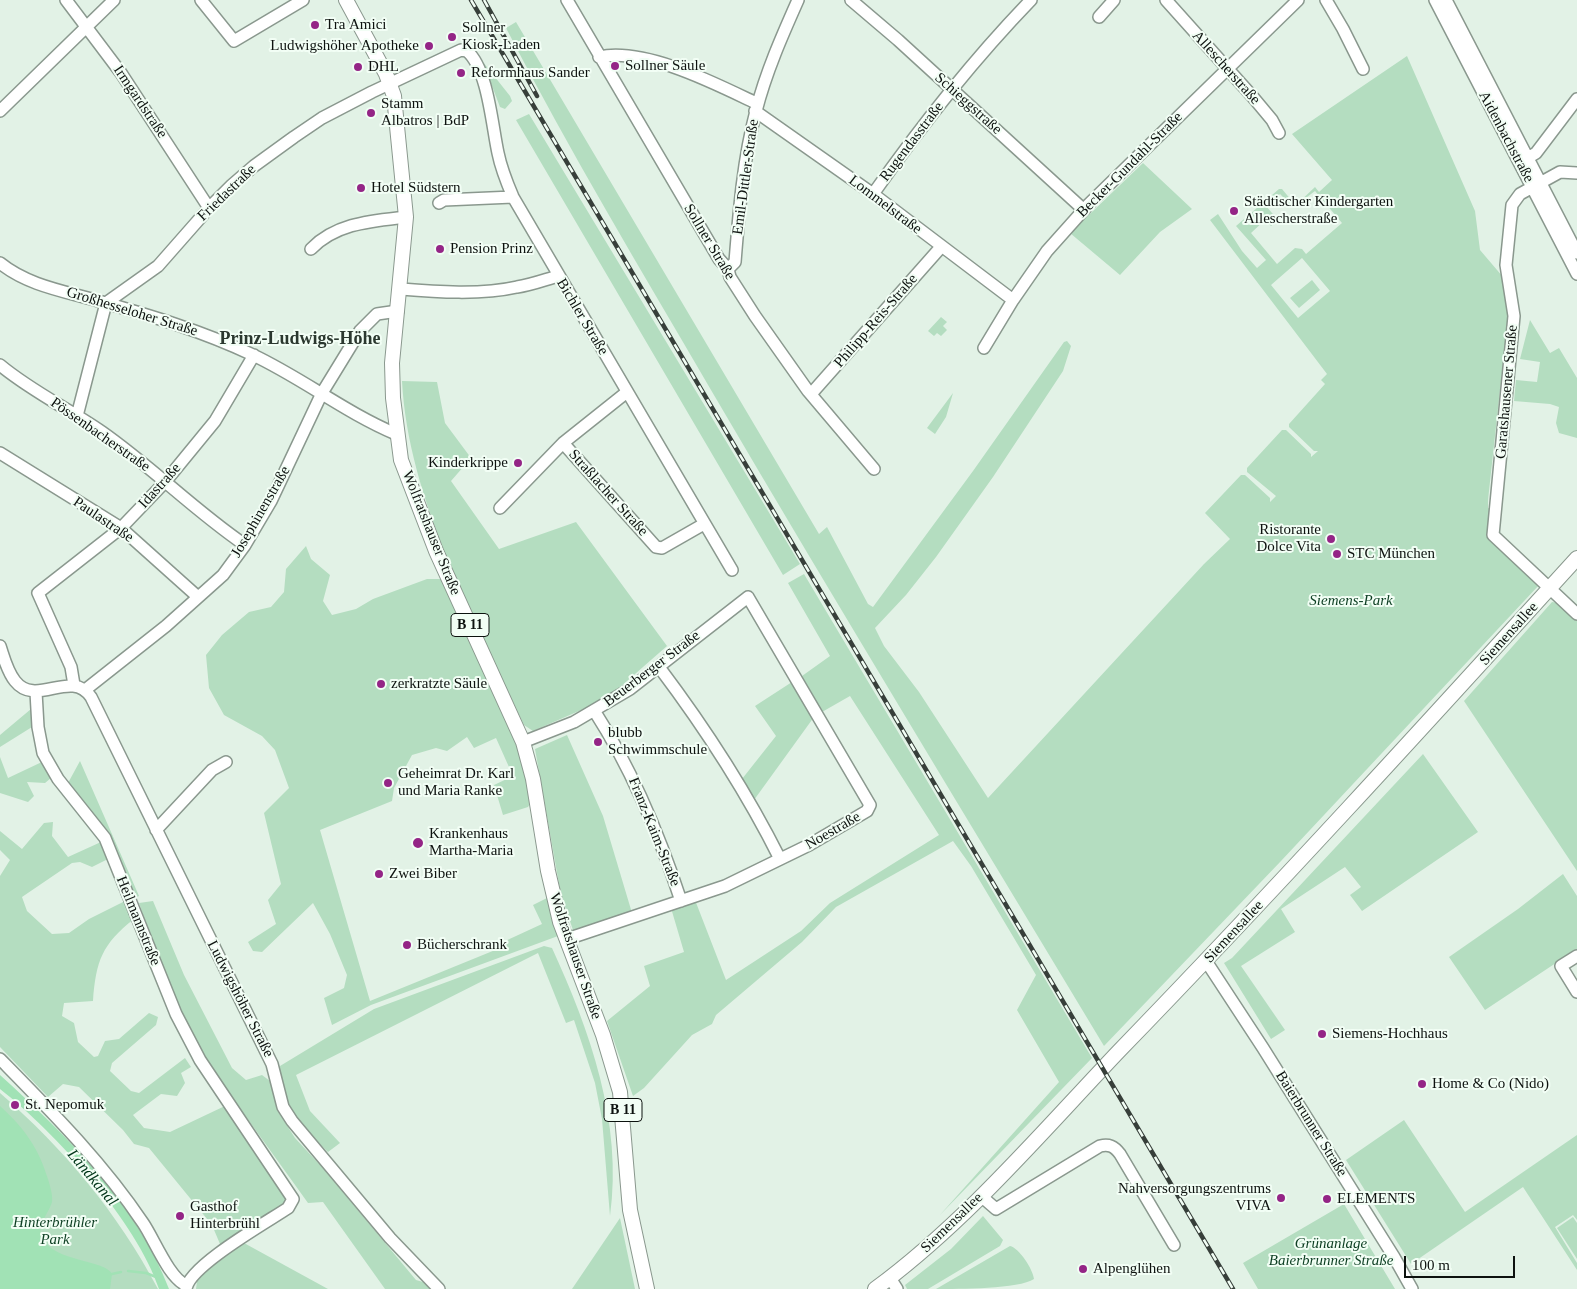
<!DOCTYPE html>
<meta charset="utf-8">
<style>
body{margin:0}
#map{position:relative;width:1577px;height:1289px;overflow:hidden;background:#e2f2e6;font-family:"Times New Roman",serif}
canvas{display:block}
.scale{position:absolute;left:1404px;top:1256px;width:111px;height:22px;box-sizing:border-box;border:2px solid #0d120f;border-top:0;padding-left:6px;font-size:15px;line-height:18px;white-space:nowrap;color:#0d120f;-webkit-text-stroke:4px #f2fef5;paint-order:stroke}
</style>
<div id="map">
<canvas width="1577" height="1289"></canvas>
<div class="scale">100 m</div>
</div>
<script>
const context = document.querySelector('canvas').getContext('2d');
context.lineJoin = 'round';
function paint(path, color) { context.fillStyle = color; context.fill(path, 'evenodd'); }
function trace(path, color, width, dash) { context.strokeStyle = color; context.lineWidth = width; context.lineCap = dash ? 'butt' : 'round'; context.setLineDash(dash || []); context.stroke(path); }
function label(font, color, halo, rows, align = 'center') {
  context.font = font + ' "Times New Roman",serif'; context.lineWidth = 4; context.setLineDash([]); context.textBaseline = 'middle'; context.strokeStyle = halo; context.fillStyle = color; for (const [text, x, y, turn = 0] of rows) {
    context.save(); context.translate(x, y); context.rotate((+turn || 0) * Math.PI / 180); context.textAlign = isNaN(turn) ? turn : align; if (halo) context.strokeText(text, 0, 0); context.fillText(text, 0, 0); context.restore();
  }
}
paint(new Path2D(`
 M516,22l303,512 8,-7 41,77 5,3 100,-136 91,-129 3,-1 4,5 -8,25 -70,106 -57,80 -30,38 -31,33 9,18 35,46 69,106 216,-234 26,-25 -25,-26 36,-38h4l25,23v4l6,-6 -29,-24v-4l35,-38h4l25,24v3l7,-6h-4l-25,-24v-3l36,-40 -4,-4 6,-6 -117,-154 8,-6 24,37 15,17 9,-8 -30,-34 43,-37h3l10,12v5l-12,-12 -14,12 12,14 -7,6 -6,-6 -14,13 26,31 18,-16 7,1 4,5 36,-31 -27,-32 -20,15 20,-19 4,5 13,-12 -40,-46 115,-78 68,155 5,39 23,27 6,30 -21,193v8l3,1 -2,22 51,53 -259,277 -177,185c-131,-218 -264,-436 -393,-656 -70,-120 -141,-238 -205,-362zM1302,258l28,33 -32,27 -27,-33z
 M483,62l27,34 2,5 -7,8 -5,-2z
 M529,114l271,450 -17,11 -267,-455z
 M1143,163l49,46 -32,23 -40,43 -50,-42z
 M1312,280l8,10 -21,18 -9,-10z
 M941,317l6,5 -4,4 4,4 -6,6 -4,-3 -3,3 -6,-5z
 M1530,320l20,33 9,-5 18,30v60l-18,-5 -3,-10 3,-16 -9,-3 -36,-3 2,-21 21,2 3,-20 -20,-3z
 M402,381l35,1 8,41 26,35 -20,23 48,68 77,-27 91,124 -48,42 -24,16 -62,27 -9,-6c-49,-106 -116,-226 -122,-344z
 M953,393l-7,24 -11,17 -8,-6z
 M306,546l5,13 19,16 -7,26 9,14 24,-6 17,-10 54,-20h16l75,161 13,62 -3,5 -25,8 -9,-30 19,-9 -17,-38 -22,10 -7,-11 -20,14 -11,-3 -24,7 -18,33 -2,13 -72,29 50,171 135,-55 -2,-4 39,-18 -9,-19 16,-8 9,39 -187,69 -39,20 -8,-27 20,-10 3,-13 -17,-41 -17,-31 -51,49 -9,-1 -5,-9 28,-18 -8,-24 13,-16 -17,-71 25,-25 -14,-38 -13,-14 -38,-21 -15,-27 -3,-33 16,-20 27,-23 22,-5 13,-15 2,-23z
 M804,574l288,484 -153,158 120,-134 -42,-72 19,-35 -65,-109 -18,-25 -117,66 -34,35 -86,73 -4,9 -20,11 -48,53 -11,8 -26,-75 43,-35 -6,-20 40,-14 -13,-44 24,-8 31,80 75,-49 29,-28 109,-68 -89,-139 -28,16 -20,-36 28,-20 -42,-73z
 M1552,602l6,1 19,18v250l-113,-170z
 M792,682l22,35 -60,83 -12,-21 34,-43 -21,-30z
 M31,709l1,18 -32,20v-12z
 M567,735l36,81 29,97 -59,17 -12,-35 -26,-146z
 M1423,754l55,78 -116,79 -12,-16 11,-8 -16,-20 -64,42 14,23 -54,34 44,64 -14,9 -47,-76 8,-5z
 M0,757l8,21 36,-17 7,17 -6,5 -18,-1 7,14 -6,6 -28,-9z
 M80,761l59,135 -4,2 -24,-57 -24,-36 -19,-22z
 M53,822l-1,14 16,21 33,-15 7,17 -16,8 -12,-5 -8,1 -50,34 5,14 25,23 17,-1 20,-14 36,-18 9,18c-32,25 -38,42 -41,82l-29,2 -2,13 12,7 4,19 16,15 4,-1 7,-15 14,-2 30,-26 9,4 -2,8 -44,38 -2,8 21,20 8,2 46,-35 6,9 -10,6 4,10 -8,13 -16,-2 -28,21 11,13 26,4 57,-27 59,92 -2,8 -59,40 -5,-1 -8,-19 -63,-77 -15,-4 -11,-14 -44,-43 -16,-3 -15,13 -48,-50v-171l10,-16 -10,-10v-19l22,18 22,-26z
 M1563,874l14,22v53l-92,61 -36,-53 69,-48z
 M153,901l31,74 48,93 14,12 16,-5 8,6 7,29 18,28 26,28 95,114 7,2 8,7h-46l-62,-87 -15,1 -100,-139 -20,-36 -29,-67 -20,-58z
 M544,946l8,2c38,83 71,175 58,268l-8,-97 -7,-36 -21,-63 -8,3 -28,-70 -242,122 14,36 30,32 -12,9c-25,-24 -49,-50 -48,-86l94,-57z
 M0,1093c64,56 118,120 158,196h-158z
 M1404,1120l61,92 112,-77v85l-4,-5 -18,12 22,36v7l-54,-83 -112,77 -65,-104z
 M1344,1204l51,85h-137l-15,-26z
 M983,1216l20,24 -3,6 -72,43h-21l-2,-4 46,-36z
 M1573,1217l4,6v36l-20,-31z
 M620,1218l15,71h-63z
 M244,1243l84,46h-132l2,-15z
 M1010,1246c9,2 23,23 24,33 -15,10 -75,10 -98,10z`), '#b4ddc0');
paint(new Path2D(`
 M0,1075c66,60 137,129 169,214h-10c-22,-67 -104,-157 -159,-200z
 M0,1106c25,23 38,41 48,73 2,7 5,16 4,23 -3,11 -16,24 -10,36 12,24 64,22 70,36l-2,15h-110z`), '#a1e2b5');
trace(new Path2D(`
 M128,1271l18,2 10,4
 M112,1274l9,-2`), '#a1e2b5', 2.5);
const minor = new Path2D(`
 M66,0l55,73 88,135
 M201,0l33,41 69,-41
 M567,0l152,259 9,10 2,8 25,39 53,75 66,78
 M851,0l47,40 186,170
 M1166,0l86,96 20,24 7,13
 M1326,0l17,29 20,40
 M1435,0l142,274
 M1446,0l131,253
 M1099,17l15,-17
 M599,57c46,-10 117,27 159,47
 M0,111l114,-111
 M755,111l118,83 140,106
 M1521,162l15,-9 41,-54
 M1577,173l-17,-1 -40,22 -8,11 -6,60 8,51 -21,219 84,79
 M873,194c48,-68 100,-134 158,-194
 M439,203l5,-3 69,-3
 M311,249c25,-26 61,-28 95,-32
 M0,263c27,22 63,28 95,37 54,15 107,31 158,55 49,23 93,58 143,79
 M728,269l7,-7c4,-50 8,-102 21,-151 10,-39 26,-75 42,-111
 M401,289c35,3 81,6 116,-2 14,-2 27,-7 41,-11
 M984,348l29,-48 34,-49 42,-47 209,-204
 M0,365c31,26 69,44 102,67 50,35 93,79 143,113
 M811,394l130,-147
 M77,416l29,-113 52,-37 51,-58 23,-23 22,-19 40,-29 28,-19 50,-26 89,-42 6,1c21,18 25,75 31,102 3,15 9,30 15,44l219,373
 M563,443l93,104 6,1 42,-24
 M0,453l121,75 77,69
 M500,508l63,-65 64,-51
 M0,646c4,12 7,25 15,35 21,27 56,-13 76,16l181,367 11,43 9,14 98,117 49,51
 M659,667c46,61 87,124 121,192
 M74,685l-3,-18 -33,-74 83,-65 44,-46 50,-61 39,-66
 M85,690l81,-64 57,-51 22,-30 26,-44 51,-108 38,-62 17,-17 21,-3
 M36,692l2,35 5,26 15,26 47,59 71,176 24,46 93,139 -5,9c-21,14 -99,58 -102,81
 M595,712c38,59 64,122 86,189
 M523,742l51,-20 56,-33 118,-92 122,208 -3,6 -58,34 -84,41 -158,53
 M156,830l56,-60 14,-8
 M1577,956l-16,10 16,26
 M1206,961l57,87 131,209 18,32
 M0,1059c51,52 102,103 143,164 11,16 26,55 43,62
 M981,1196l15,13 104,-63c9,-2 14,0 20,8l54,91
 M890,1278l7,11`);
const major = new Path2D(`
 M346,0l40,74 8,22 12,121 -14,146 1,35 8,62 35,91 87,191 10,37 15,92 12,51 43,113 17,57 10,118 17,79
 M875,1289c91,-67 166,-156 244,-238 156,-161 307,-327 458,-493`);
trace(minor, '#8a988e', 14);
trace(major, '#8a988e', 16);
trace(minor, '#fff', 11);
trace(major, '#fff', 14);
const rail = new Path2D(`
 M471,0l762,1289
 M484,0l53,96`);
trace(rail, '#373f3a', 4.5);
trace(rail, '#f2fef5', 2.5, [8]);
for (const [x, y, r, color] of [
 [315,25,5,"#942586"],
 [452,37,5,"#942586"],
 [429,46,5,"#942586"],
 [615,66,5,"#942586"],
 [358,67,5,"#942586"],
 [461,73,5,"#942586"],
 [371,113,5,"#942586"],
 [361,188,5,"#942586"],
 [1234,211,5,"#942586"],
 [440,249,5,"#942586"],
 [518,463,5,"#942586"],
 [1331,539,5,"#942586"],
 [1337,554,5,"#942586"],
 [381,684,5,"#942586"],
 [598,742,5,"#942586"],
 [388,783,5,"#942586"],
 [418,843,6,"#942586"],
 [379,874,5,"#942586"],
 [407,945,5,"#942586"],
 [1322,1034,5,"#942586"],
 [1422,1084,5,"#942586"],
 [15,1105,5,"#942586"],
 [1281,1198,5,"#942586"],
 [1327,1199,5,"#942586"],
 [180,1216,5,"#942586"],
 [1083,1269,5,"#942586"]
]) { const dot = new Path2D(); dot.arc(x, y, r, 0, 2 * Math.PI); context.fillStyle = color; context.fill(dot); trace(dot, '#f2fef5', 2); }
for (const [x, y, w] of [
 [470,625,38],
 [623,1110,38]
]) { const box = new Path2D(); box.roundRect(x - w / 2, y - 11.5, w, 23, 4); context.fillStyle = '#f2fef5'; context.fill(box); trace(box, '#0d120f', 1); }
label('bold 14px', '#0d120f', null, [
 ["B 11",470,625],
 ["B 11",623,1110]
]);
label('15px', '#0d120f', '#f2fef5', [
 ["Tra Amici",325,25],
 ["Sollner",462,28],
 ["Kiosk-Laden",462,45],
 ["Ludwigshöher Apotheke",419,46,"right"],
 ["Sollner Säule",625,66],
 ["DHL",368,67],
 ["Reformhaus Sander",471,73],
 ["Stamm",381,104],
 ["Albatros | BdP",381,121],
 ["Hotel Südstern",371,188],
 ["Städtischer Kindergarten",1244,202],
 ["Allescherstraße",1244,219],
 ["Pension Prinz",450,249],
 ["Kinderkrippe",508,463,"right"],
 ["Ristorante",1321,530,"right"],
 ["Dolce Vita",1321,547,"right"],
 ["STC München",1347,554],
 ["zerkratzte Säule",391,684],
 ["blubb",608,733],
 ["Schwimmschule",608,750],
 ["Geheimrat Dr. Karl",398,774],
 ["und Maria Ranke",398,791],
 ["Krankenhaus",429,834],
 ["Martha-Maria",429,851],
 ["Zwei Biber",389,874],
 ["Bücherschrank",417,945],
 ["Siemens-Hochhaus",1332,1034],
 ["Home & Co (Nido)",1432,1084],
 ["St. Nepomuk",25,1105],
 ["Nahversorgungszentrums",1271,1189,"right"],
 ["VIVA",1271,1206,"right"],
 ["ELEMENTS",1337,1199],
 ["Gasthof",190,1207],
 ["Hinterbrühl",190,1224],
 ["Alpenglühen",1093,1269]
], 'left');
label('15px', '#0d120f', '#f2fef5', [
 ["Allescherstraße",1226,68,48],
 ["Irmgardstraße",140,102,56],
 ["Schieggstraße",968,104,42],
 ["Aidenbachstraße",1506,137,62],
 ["Rugendasstraße",912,142,-53],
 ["Becker-Gundahl-Straße",1130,165,-45],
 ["Emil-Dittler-Straße",746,177,-82],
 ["Friedastraße",227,193,-44],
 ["Lommelstraße",885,205,37],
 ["Sollner Straße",709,242,59],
 ["Großhesseloher Straße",132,312,17],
 ["Bichler Straße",582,317,59],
 ["Philipp-Reis-Straße",876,321,-49],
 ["Garatshausener Straße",1507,392,-85],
 ["Pössenbacherstraße",100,435,35],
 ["Idastraße",160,486,-48],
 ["Straßlacher Straße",608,493,48],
 ["Josephinenstraße",261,512,-60],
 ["Paulastraße",103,520,34],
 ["Wolfratshauser Straße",431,533,68],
 ["Siemensallee",1509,634,-48],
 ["Beuerberger Straße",652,669,-37],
 ["Noestraße",833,831,-30],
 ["Franz-Kaim-Straße",654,832,68],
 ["Heilmannstraße",138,921,68],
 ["Siemensallee",1234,932,-47],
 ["Wolfratshauser Straße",575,956,71],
 ["Ludwigshöher Straße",240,999,63],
 ["Baierbrunner Straße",1311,1124,58],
 ["Siemensallee",952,1223,-44]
]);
label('italic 15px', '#0c3e22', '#f2fef5', [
 ["Siemens-Park",1351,601],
 ["Hinterbrühler",55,1223],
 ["Park",55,1240],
 ["Grünanlage",1331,1244],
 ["Baierbrunner Straße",1331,1261]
]);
label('italic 16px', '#003519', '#f2fef5', [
 ["Ländkanal",92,1178,50]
]);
label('bold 18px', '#2b382f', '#f2fef5', [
 ["Prinz-Ludwigs-Höhe",300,339]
]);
</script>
